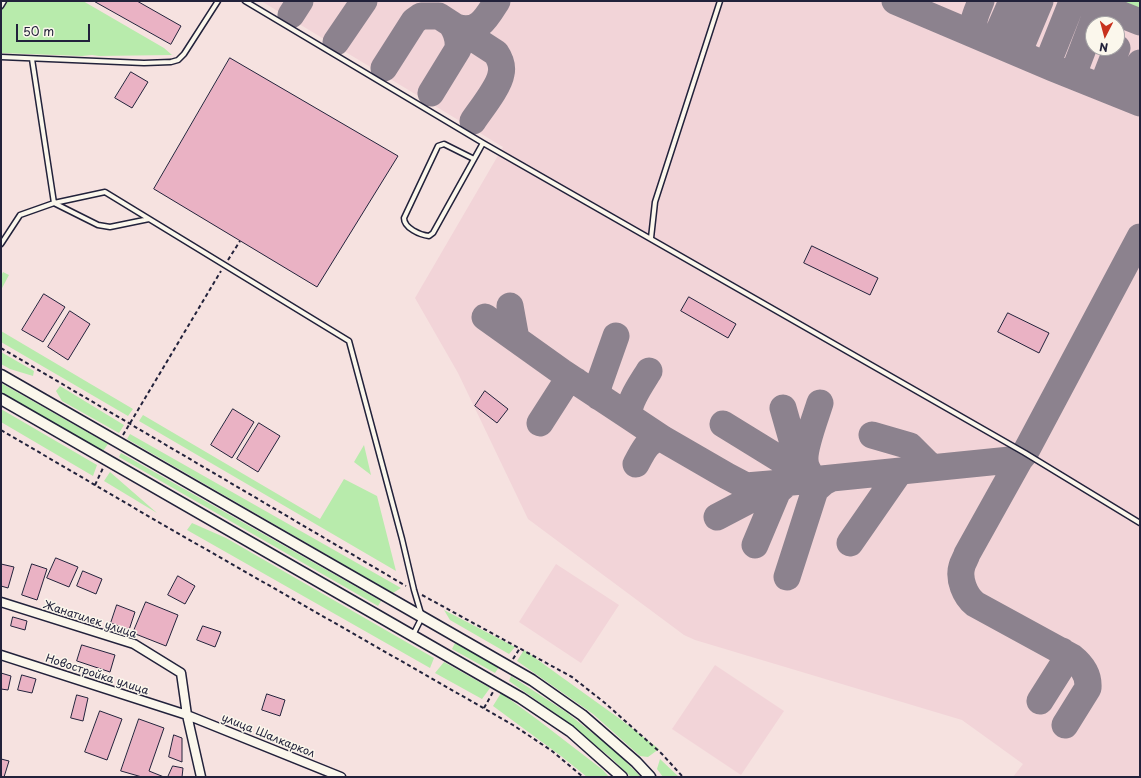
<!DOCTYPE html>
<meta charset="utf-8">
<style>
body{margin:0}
#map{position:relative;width:1141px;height:778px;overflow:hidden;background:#f6e2e0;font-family:"Playpen Sans",sans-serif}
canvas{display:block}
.frame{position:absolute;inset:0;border:2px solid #22223b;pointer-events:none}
.north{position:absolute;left:1085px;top:16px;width:40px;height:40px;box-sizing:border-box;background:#fbf7ec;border:1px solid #a4a2a5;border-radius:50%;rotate:186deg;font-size:11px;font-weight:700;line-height:16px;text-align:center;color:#22223b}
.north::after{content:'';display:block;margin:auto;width:14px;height:18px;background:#c8321e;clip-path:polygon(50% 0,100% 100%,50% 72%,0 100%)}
.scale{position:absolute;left:16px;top:24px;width:74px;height:18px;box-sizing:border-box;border:2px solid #22223b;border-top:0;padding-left:5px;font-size:12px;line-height:14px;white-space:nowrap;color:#22223b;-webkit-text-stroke:3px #fbf7ec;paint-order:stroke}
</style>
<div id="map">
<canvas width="1141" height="778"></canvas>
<div class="frame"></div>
<div class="north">N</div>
<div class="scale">50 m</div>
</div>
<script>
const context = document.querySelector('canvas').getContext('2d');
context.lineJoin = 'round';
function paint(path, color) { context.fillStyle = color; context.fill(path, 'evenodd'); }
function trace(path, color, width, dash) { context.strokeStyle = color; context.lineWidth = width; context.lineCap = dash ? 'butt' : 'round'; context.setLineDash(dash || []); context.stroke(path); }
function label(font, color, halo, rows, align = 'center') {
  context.font = font + ' "Playpen Sans",sans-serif'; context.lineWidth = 3; context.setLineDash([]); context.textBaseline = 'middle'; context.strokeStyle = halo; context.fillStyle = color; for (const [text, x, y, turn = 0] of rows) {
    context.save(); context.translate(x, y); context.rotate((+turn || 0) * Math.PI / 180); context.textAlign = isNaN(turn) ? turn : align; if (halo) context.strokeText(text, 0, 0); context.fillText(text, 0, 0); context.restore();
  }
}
paint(new Path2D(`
 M261,1h879v776h-127l10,-13 -61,-44 -267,-80 -11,-5 -156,-116 -70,-146 -43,-75 88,-151zM1093,24h24v24h-24z
 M556,564l63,41 -38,58 -62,-41z
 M715,665l69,46 -43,64 -69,-46z`), '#f2d4d8');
paint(new Path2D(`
 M1,1h82l81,47 8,7 -73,1 -7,-1 -10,1 -81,-3z
 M1111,1h29v12z
 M3,272l6,3 -8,15v-14z
 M1,331l132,78 -5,7 -127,-74z
 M1,352l33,19 -1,5 -23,-7 -9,-5z
 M1,383l107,61 -5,7 -102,-59z
 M60,386l64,39 -5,8 -57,-32 -6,-10z
 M1,409l96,56 -4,11 -92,-54z
 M143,415l177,104 24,-40 33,17 19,75 -257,-150z
 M130,434l271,154 -8,5 -266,-154z
 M364,445l7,30 -17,-13z
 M121,453l260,148 -3,5 -259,-149z
 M110,472l47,41 -53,-32z
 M192,523l34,15 208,120 -4,10 -243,-138z
 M444,610l71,37 -6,7 -59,-34z
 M455,643l44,24 -4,6 -43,-24z
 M524,650l96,69 39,30 -11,8 -8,-1 -47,-42 -76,-53z
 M444,662l46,26 -8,11 -47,-26z
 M511,676l55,36 49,39 26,26h-10l-21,-20 -48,-39 -53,-37z
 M501,693l37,27 65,50 6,7h-22l-26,-21 -68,-50z
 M660,759l19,18h-16l-6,-8z`), '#b8ebac');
trace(new Path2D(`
 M895,1l158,67 87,35
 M1097,5l43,17
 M291,15l9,-14
 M456,27c22,8 31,-10 41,-26
 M976,35c-6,-12 1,-23 5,-34
 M336,42l28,-41
 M1005,47l-5,-6 -2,-8 14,-32
 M1028,57l-5,-5 -1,-8 18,-43
 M384,68l30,-47 7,-5h18l57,37c4,6 7,13 5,21 -2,13 -20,35 -28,47
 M1053,68l-3,-11 20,-50 7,-6
 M1081,79l-4,-6 -1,-6 19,-50c5,-6 12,-6 19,-6
 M1112,91l-5,-4 -2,-8 12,-31
 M431,93l27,-44c1,-10 -1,-17 -7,-25
 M1135,101c-10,-11 0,-26 5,-38
 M510,306l6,33
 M485,317l77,55 68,45 33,22 64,37 19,10 36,-3
 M599,397l-1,-7 1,-6 17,-48
 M783,408l18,63
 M630,417c-4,-13 12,-34 19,-46
 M540,423l25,-39 6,-3h5
 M723,424l91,56c-4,-6 -9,-12 -9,-20 -1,-13 11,-44 15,-57
 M872,435l38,11 21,21
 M636,464c7,-12 11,-26 27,-25
 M717,517l65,-34 238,-24
 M850,543l50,-72
 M755,545l21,-50 2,-4 10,-9
 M787,577l28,-87 9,-8 6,-3
 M1040,701l24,-38 1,-4 -3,-8
 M1065,725l23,-37c1,-13 -6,-23 -16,-31l-97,-53c-10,-8 -17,-25 -13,-38 1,-4 4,-8 5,-12l53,-95 5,-6 115,-216`), '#8c828e', 27);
const building = new Path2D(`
 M94,1h43l44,25 -10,18z
 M230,58l168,98 -81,131 -163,-98z
 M131,72l17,10 -16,26 -17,-10z
 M812,246l66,32 -8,17 -66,-32z
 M44,294l21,13 -22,35 -21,-12z
 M689,297l47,27 -8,14 -47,-27z
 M70,311l20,13 -22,36 -20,-13z
 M1008,313l41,20 -10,20 -41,-21z
 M485,391l23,18 -11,14 -22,-17z
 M233,409l21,13 -22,36 -21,-13z
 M259,423l21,13 -22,36 -21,-13z
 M56,558l22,9 -9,20 -22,-9z
 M1,564l13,3 -6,21 -7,-2z
 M32,564l15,5 -10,31 -15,-5z
 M83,571l19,8 -6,15 -19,-8z
 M178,576l17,10 -10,18 -17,-9z
 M146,602l32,13 -12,31 -33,-13z
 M117,605l18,7 -6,18 -18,-7z
 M13,617l14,4 -2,9 -14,-4z
 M203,626l18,6 -6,15 -18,-7z
 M82,645l33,10 -5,17 -33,-11z
 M1,673l10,3 -3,14 -7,-1z
 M22,675l14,4 -4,14 -14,-3z
 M267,694l18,6 -5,16 -18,-6z
 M77,695l11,3 -5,23 -12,-3z
 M100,711l22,8 -15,41 -22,-8z
 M139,719l25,9 -15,43 15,6h-22l-21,-6z
 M174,735l8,3v24l-13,-5z
 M1,759l8,2 -5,16h-3z
 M173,766l10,2 -1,9h-14z`);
paint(building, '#eab2c4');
trace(building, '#22223b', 1);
const service = new Path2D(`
 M245,1l238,142 542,310 115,70
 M1,6l3,-5
 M1,57l143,6 27,-1 7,-2 6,-6 34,-53
 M32,59l22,144 44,22 12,2 39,-8
 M474,159l-30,-15 -6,2 -34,72c0,10 16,17 25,18l4,-3 50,-90
 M651,238l4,-36 65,-201
 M1,244l19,-29 34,-12 51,-11 244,149 53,198 12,51 8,27 -9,18`);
const minor = new Path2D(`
 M1,602l133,42 47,29 6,42 14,62
 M1,655l186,60 154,62`);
const tertiary = new Path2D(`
 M1,375l531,305 50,35 54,47 14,15
 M1,399l520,299 49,33 52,46`);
trace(service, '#22223b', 7);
trace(minor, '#22223b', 11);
trace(tertiary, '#22223b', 13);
trace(new Path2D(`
 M228,260l12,-19
 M1,348l405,238
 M1,430l159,93 353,202 39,26 31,26
 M123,435l98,-164
 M95,485l8,-17
 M422,595l150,82 33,26 57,51 21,23
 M513,659l7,-11
 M484,708l9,-16`), '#22223b', 2, [4, 3]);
trace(service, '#fbf7ec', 4);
trace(minor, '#fbf7ec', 8);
trace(tertiary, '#fbf7ec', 10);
label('11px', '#22223b', '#fbf7ec', [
 ["Жанатилек улица",90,620,18],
 ["Новостройка улица",97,675,18],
 ["улица Шалкаркол",268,736,22]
]);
</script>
